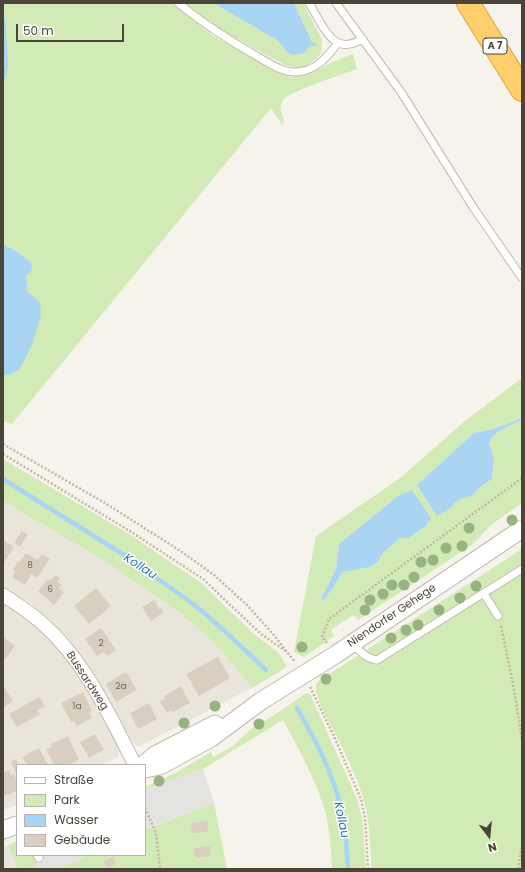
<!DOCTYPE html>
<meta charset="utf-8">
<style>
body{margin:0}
#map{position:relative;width:525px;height:872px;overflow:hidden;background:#f6f3ec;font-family:Poppins,sans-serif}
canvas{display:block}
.frame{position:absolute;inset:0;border:4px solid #4b4439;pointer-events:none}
.legend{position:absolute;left:16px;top:764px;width:130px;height:92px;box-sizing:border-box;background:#fff;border:1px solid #b7b4b0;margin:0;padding:5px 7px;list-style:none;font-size:12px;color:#4b4439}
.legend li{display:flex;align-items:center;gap:8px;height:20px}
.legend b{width:20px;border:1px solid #b7b4b0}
.north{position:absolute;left:469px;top:816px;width:40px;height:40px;-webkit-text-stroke:3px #fff;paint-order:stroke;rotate:164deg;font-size:11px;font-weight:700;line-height:16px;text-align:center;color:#4b4439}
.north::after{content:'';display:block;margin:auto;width:14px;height:18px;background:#4b4439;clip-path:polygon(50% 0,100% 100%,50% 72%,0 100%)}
.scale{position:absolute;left:16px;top:24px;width:108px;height:18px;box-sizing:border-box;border:2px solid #4b4439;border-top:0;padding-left:5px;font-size:12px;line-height:14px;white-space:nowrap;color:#4b4439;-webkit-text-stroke:3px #fff;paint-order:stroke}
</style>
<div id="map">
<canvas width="525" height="872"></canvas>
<div class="frame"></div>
<ul class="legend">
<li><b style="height:5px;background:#fff"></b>Straße</li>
<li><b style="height:11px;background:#d2eab5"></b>Park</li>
<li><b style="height:11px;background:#a9d4f2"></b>Wasser</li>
<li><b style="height:11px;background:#d8cfc1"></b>Gebäude</li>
</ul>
<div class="north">N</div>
<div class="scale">50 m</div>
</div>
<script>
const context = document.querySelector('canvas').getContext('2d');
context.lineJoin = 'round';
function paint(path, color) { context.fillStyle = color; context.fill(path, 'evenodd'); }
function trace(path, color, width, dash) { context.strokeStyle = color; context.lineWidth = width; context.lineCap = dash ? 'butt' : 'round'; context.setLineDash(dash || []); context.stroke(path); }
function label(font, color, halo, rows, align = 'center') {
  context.font = font + ' Poppins,sans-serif'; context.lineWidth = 3; context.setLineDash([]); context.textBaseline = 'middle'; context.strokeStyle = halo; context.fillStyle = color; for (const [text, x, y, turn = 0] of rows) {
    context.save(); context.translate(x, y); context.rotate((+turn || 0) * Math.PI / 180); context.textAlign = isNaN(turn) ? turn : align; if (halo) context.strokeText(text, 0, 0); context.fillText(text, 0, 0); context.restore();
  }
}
paint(new Path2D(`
 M3,501l105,62 72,50 28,24 28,31 16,20 -114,59 -8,-8 -40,-71 -19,-27 -20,-21 -21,-17 -27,-15z
 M3,600l37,29 25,28 29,44 26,47 -2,9 -17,8h-84v40l-14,5z
 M8,845l10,24h-15v-22z`), '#eae5da');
paint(new Path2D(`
 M3,3h169l41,33 67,38 11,3 11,-1 18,-7 12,-7 21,-8 4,15c-13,5 -67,22 -74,31 -5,6 -1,14 1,20l-2,5 -11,-17 -259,316 -9,-3v-45l6,-1 31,-73 -12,-10 -2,-15 6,-7 -13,-17 -16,-9z
 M185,3h28l64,37 10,12 20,-2 3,-4h6l-4,-4 -18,-39h9l19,37 -1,13 -4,5 -11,8 -7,2 -14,-3 -66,-36z
 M522,378v40l-29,11 -19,4 -57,52 20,31 15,-9 2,-4 7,-4 11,-3 6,-7 14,-10 2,-21 -5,-14c7,-14 20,-18 33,-24v83l-31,22 -19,20 -114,75 -5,-5 -22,15 3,6 -30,21 -10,-5 22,-116 84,-58 65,-57zM412,490l19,28c-7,11 -17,20 -31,20l-18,16 -4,8 -8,5 -28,4 -9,17 -10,13 -1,-4 14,-28 3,-25 59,-48z
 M3,459l126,75 71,48 56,54 22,16 9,15 -35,21 -16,-20 -28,-31 -28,-24 -72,-50 -105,-62z
 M522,549v320h-150c-2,-18 -2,-37 -5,-55 -4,-27 -22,-60 -34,-85 -5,-10 -22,-38 -16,-47z
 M306,693l4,1 47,105 5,19 4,51h-34c-1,-19 -2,-40 -7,-59 -10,-31 -26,-61 -42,-90l-80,49 -58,21v-3l32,-15 34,-20 2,5 20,-11 18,-17 28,-17z
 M214,803l13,66h-169l31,-14h56v-25z
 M17,841v14h16l5,14h-20l-10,-24z`), '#d2eab5');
paint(new Path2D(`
 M203,769l11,34 -69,27v-40z
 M33,855h56l-31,14h-20z`), '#e5e3e0');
paint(new Path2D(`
 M213,3h81l18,39 5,3v1h-7l-6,7 -11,2 -6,-3 -10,-12z
 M3,244l16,9 13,11v6l-6,7 2,15 12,10 1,14 -9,29 -13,25 -10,5 -6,1z
 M522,418v2c-13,6 -26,10 -33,23l5,15 -2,21 -14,10 -6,7 -11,3 -7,4 -2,4 -15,9 -20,-31 57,-52 19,-4z
 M412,490l19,28 -5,8 -17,12h-9l-18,16 -4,8 -8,5 -28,5 -9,16 -10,13 -1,-4 14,-28 3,-25 59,-48z`), '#a9d4f2');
trace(new Path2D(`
 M3,21l3,45 -3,12
 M3,479l126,79c22,18 47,32 69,50 24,19 45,41 68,62
 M297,708c18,31 36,65 44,100 4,20 6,41 7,61`), '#a9d4f2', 4.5);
paint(new Path2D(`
 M22,531l6,3 -8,13 -6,-4z
 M3,540l11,7 -11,17z
 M26,553l12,7 4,-6 8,5 -13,19 -6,-4 -6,11 -13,-8 3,-5 -2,-2 5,-9 2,1z
 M55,575l5,3 -3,4 5,3 -3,3 5,4 -10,13 -16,-14 10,-12 2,2z
 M96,588l15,18 -22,18 -15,-18z
 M154,600l5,9 2,-2 3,5 -13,9 -9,-14z
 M101,628l15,22 -9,6 -3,-4 -7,4 -12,-17z
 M3,637l12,9 -12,16z
 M218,657l12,21 -31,18 -13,-22z
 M126,672l11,18 -21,12 -10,-18z
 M3,685l10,16 -10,7z
 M181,686l9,17 -17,9 -1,-2 -5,3 -7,-11 5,-3 -1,-3z
 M83,692l9,19 -3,1 3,6 -15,8 -3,-5 -3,1 -10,-19z
 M39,697l6,9 -8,4 3,4 -23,13 -8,-13z
 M149,703l8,16 -19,10 -8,-16z
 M95,734l9,16 -15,8 -9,-16z
 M68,736l11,24 -11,5h-14l-8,-16 6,-2 -1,-3z
 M39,748l9,17h-21l-5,-8z
 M16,759l3,6h-2v10l-6,-13z
 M9,770l2,5 3,-1 3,8v9l-12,5 -2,-5v-13h1l-1,-5z
 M207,821l1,11 -16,1 -1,-10z
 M210,846l1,10 -16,2 -1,-10z
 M113,857l3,7 -9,4 -3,-7z`), '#d8cfc1');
const service = new Path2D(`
 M178,3c27,22 52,38 82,55 11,6 23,15 37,14 19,-1 30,-15 41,-29
 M309,3c7,11 18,36 30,40 8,4 17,-1 24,-4
 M336,3l65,89 72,115 49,71
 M484,594l14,22
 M352,643c8,8 14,16 25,17l145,-91
 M37,855l2,3`);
const minor = new Path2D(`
 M3,595c14,9 28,18 40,29 42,37 67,92 92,141`);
const tertiary = new Path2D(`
 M143,765l12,-10 60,-31
 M145,769l15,-3 51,-28 50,-37 74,-46 187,-126
 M3,830l14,-5`);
const motorway = new Path2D(`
 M468,3l54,87`);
trace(service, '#c2bbae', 9);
trace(minor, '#c2bbae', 15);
trace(tertiary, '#c2bbae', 19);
trace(motorway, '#e0a43c', 24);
trace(new Path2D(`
 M3,444l102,59 77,49 32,23 33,30 26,29 22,28
 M3,454l130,79 70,46 58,55 26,18
 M501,626l12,58 9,55
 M327,643l-5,-6 7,-18 193,-141
 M310,687l23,47 28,65 4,18 3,52
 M145,808l11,25 4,36
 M518,869l4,-24`), '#c4b79f', 2.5, [2, 2]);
trace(service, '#fff', 7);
trace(minor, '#fff', 13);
trace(tertiary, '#fff', 17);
trace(motorway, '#ffcf6e', 22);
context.fillStyle = '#97b381';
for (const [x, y] of [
 [512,520],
 [469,528],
 [462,546],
 [446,548],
 [433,560],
 [421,562],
 [414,577],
 [392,585],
 [404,585],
 [476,586],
 [383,594],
 [460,598],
 [370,600],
 [365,610],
 [439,610],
 [418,625],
 [406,630],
 [391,638],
 [302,647],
 [326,679],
 [215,706],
 [184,723],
 [259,724],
 [159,781]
]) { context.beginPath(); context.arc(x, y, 5.5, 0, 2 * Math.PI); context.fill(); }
label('9px', '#6e675b', null, [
 ["8",30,566],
 ["6",50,590],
 ["2",101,644],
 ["2a",121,687],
 ["1a",77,707]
]);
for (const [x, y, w] of [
 [495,46,24]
]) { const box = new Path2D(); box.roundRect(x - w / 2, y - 8, w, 16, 3); context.fillStyle = '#fff'; context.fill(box); trace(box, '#4b4439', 1); }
label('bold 10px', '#4b4439', null, [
 ["A 7",495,46]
]);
label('11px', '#4b4439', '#fff', [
 ["Niendorfer Gehege",392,616,-34],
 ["Bussardweg",87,681,57]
]);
label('italic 12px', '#2e7ab2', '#fff', [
 ["Kollau",140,567,33],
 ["Kollau",341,820,78]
]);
</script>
